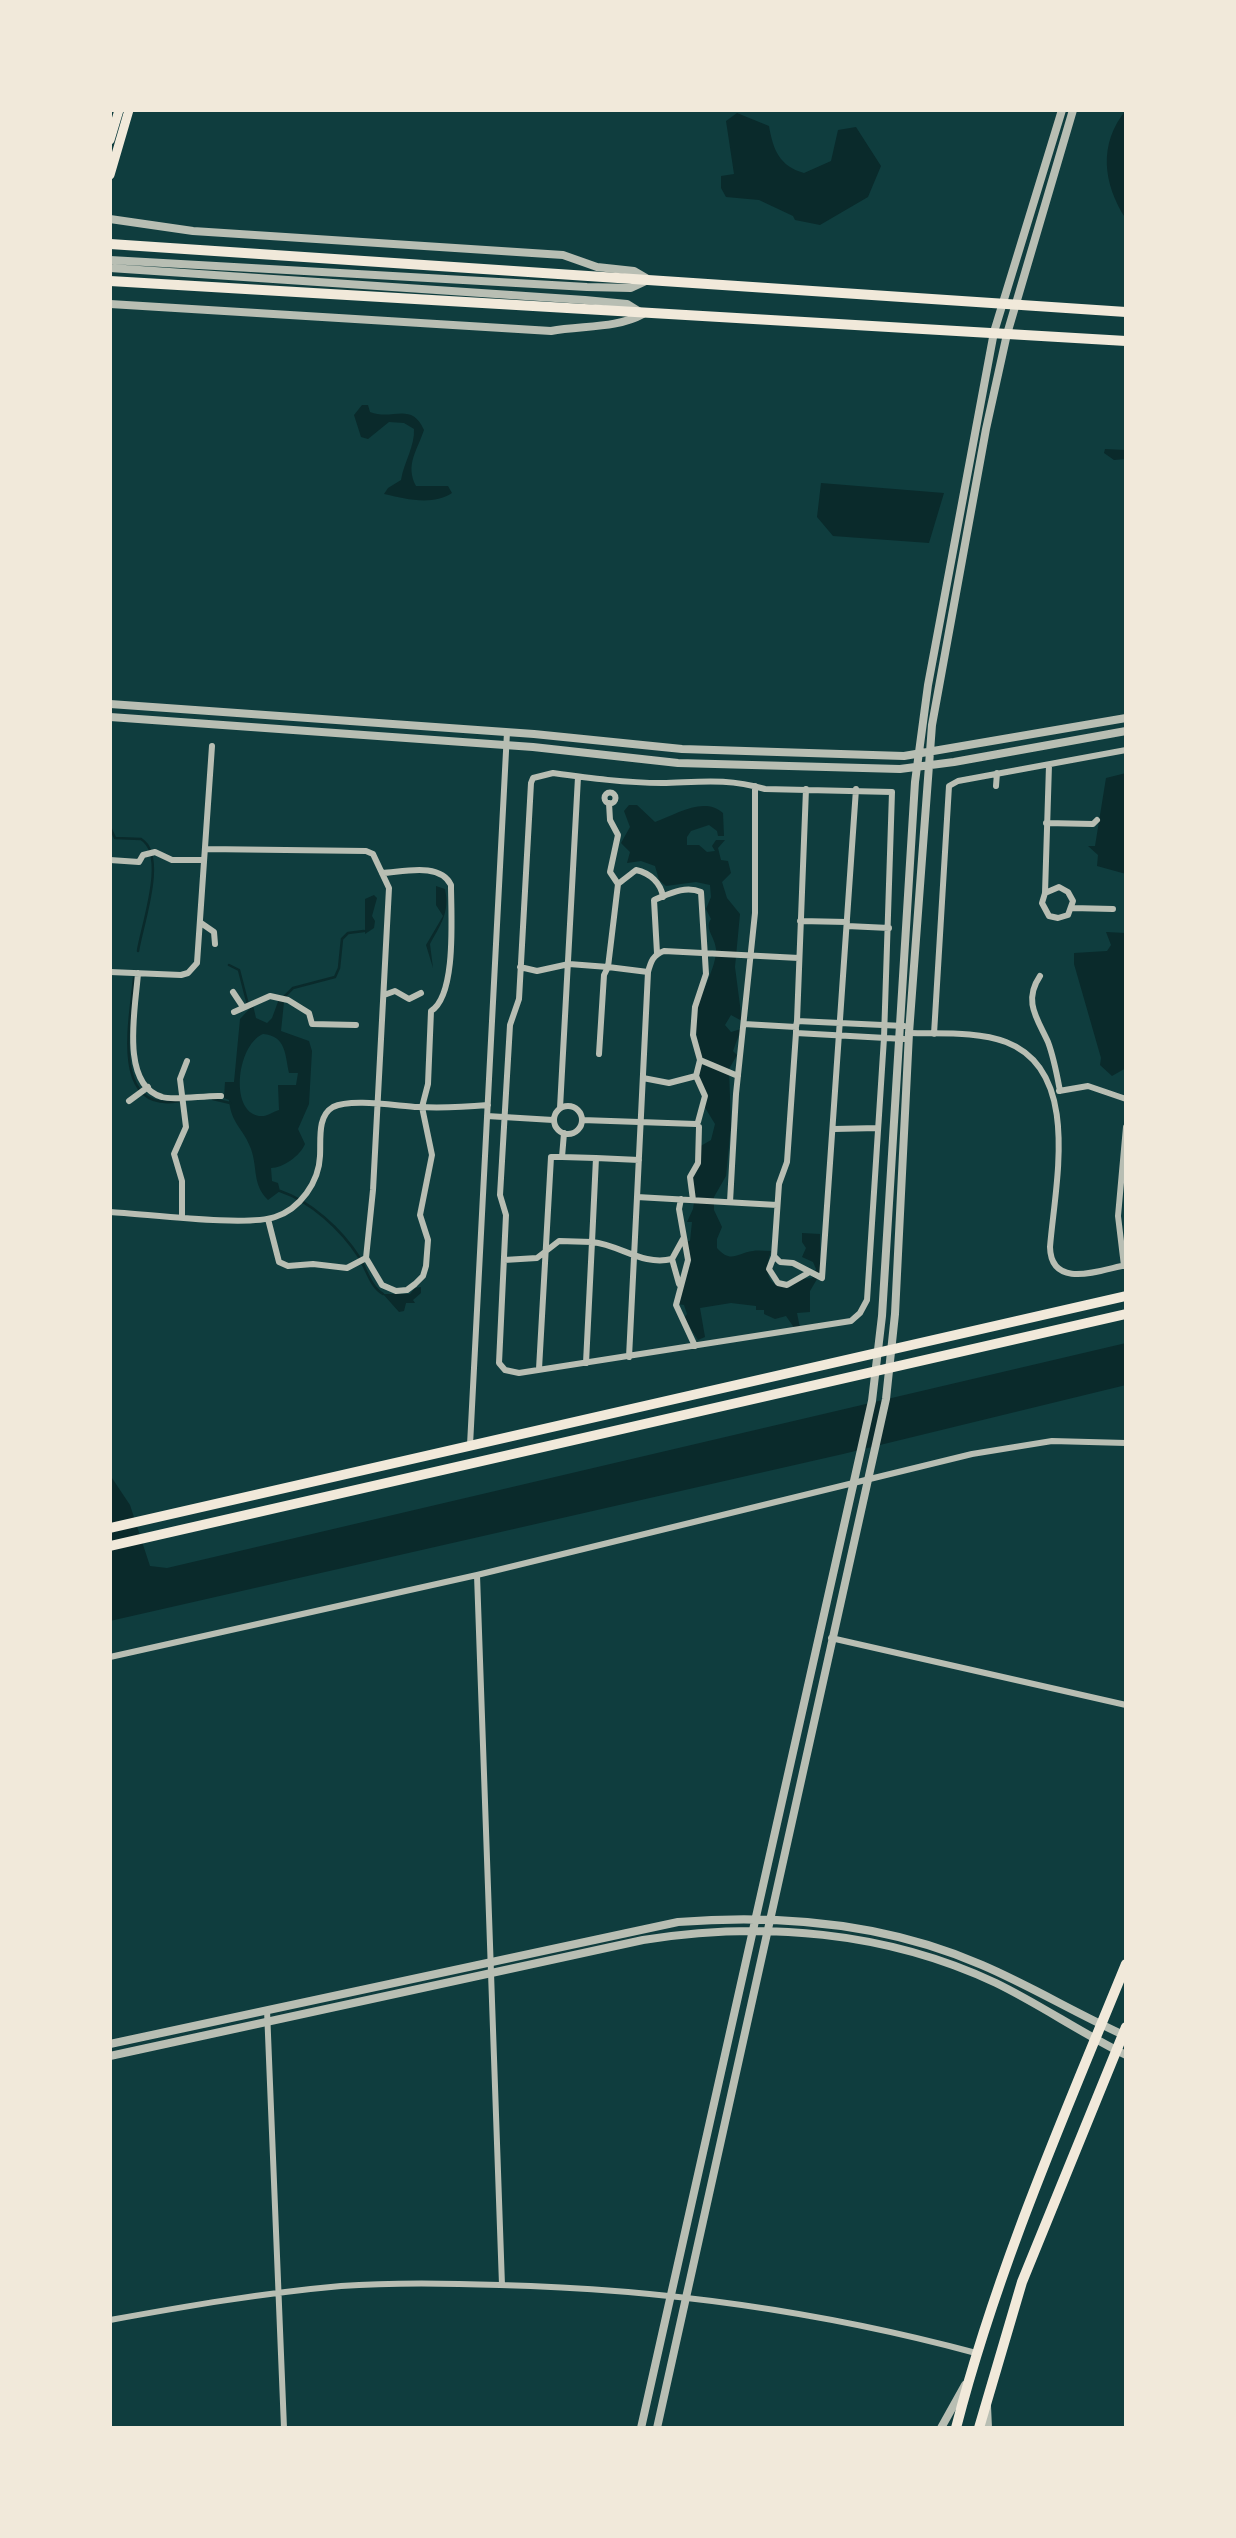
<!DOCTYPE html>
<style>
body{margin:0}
#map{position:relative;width:1236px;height:2538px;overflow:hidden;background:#0f3d3e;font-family:Inter,sans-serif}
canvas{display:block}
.frame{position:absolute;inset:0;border:112px solid #f1e9da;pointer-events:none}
</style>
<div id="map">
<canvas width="1236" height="2538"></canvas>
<div class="frame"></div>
</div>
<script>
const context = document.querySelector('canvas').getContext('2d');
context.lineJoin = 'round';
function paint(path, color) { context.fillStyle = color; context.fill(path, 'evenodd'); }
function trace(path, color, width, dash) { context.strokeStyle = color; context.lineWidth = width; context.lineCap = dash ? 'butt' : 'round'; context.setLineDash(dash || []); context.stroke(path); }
paint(new Path2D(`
 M1126,110v109c-23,-35 -28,-75 0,-109z
 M737,113l32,13c4,23 10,40 35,47l27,-12 7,-31 18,-3 25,39 -13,31 -48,28 -25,-5 -2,-4 -34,-16 -33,-3 -5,-9v-12l13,-2 -8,-53z
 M362,405h6l2,7c23,9 41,-11 54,18 -7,21 -19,35 -8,56h32l4,7c-20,13 -46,6 -68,1l4,-6 13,-8c3,-18 14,-34 13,-51l-10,-6 -15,-1 -21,17 -7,-2 -7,-22z
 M1105,449l21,1v9l-12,1 -10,-7z
 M821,483l123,10 -15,50 -96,-7 -16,-19z
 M1126,773v101l-29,-8 1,-11 -10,-9h7l11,-68z
 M629,805h8l18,17c21,-7 48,-26 68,-9l1,23h-6l-1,-5 -8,-6 -18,6 -4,6v8h12l8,7 8,-1 -3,-5 4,-6h9l-7,8 3,12 7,1 3,12 -9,9 5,16 13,16 -5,53 7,54 -11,-6 -6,10 6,7 10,-3 -8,22 4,4 -8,14 2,57 -5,50 -12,21v13l8,17 -5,12v9c14,16 20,5 36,3 5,-1 12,0 18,0 -6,19 -6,37 19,36l11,-8 11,-1 4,-9 -3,-7 -11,-5 4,-9 -4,-6v-9l18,1v40l-10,17v21l-13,1 3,15 -5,1 -9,-13 -11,3 -11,-5v-4h-8v-4l-25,-3 -31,5 5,29 -7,3 -14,-22 3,-4 -3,-9 -6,-1 13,-43 -6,-20h5l2,-19h-5l6,-13 2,-13 -4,-17 8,-32 12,-7 4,-16 -11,-18 2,-15 -8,-14c8,-22 -6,-42 -2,-65 4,-19 21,-45 20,-63 -1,-12 -12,-21 -5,-30l-5,-10 5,-12 -1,-12 -14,-3 -30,4 -7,-6 -4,-14 -14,-5 -14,2 3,-11 -9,-9 9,-16 -6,-16z
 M436,886l9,3c5,23 -4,35 -15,55l3,24 -7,-23 17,-29 -7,-11z
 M374,895l3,3 -5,18 3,5 -1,7 -9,6v-35z
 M1106,932l20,1v135l-14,8 -12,-11 1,-7 -27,-94v-11l33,-2 4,-6z
 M279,999l5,3 -3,29 28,10 3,10 -3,53 -11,25 7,15c-5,12 -22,24 -34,24l1,13 6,2 2,8 -12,9c-16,-16 -10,-31 -17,-51 -7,-20 -20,-25 -22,-49l-5,-2 1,-16h9l6,-63 13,-14 3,13 11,5 5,-5zM263,1034c23,2 22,20 26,39h9l-2,12h-18l1,25c-4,1 -10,5 -15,6 -35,3 -29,-70 -1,-82z
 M421,1287v6l-8,7 2,3h-9l-2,8 -5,1 -16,-18h27l5,-6z
 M1126,1343v42l-283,69 -733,167v-146l20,30 20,61 17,2z`), '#0a2a2b');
trace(new Path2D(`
 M110,827l5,11 26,1c27,16 0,89 -3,112
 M229,965l10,5 9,35
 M134,978c-3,39 -25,136 45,123
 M284,997l9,-9 42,-11 4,-9 3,-29 6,-6 16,-2
 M213,1099l17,4
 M280,1191c30,10 61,38 79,66 8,13 11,29 24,37`), '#0a2a2b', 2.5);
trace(new Path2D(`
 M553,773c36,5 73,10 109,10 40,-1 64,-5 103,6l127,3 -8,246 -17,262 -7,13 -9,8 -332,52 -14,-3 -6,-7 7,-148 -6,-20 10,-170 9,-26 12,-216 2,-5z
 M996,786l1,-13
 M604.5 798a5.5 5.5 0 1 1 11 0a5.5 5.5 0 1 1-11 0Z
 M609,803l1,17 8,15 -8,37 8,12
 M1046,823l47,1 4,-4
 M205,849l161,2 7,3 16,34 -16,302 -7,68 -19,10 -34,-4 -25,2 -9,-4 -11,-43
 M110,860l29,2 4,-7 12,-3 17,8h32
 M1045,893l14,-6 9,5 5,9 -5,14 -10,3 -9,-2 -7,-13 3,-10 4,-128
 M1072,908l41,1
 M800,921l47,1
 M201,923l13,9 1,12
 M847,926l42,2
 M657,953l-3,-53c15,-6 31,-15 47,-8l5,82 -11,33 -2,28 7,25 -4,16 9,20 -7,26
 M520,967l17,4 32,-7 39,3 -4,8 -5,79
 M110,972l71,3 7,-2 9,-10 15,-217
 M648,972l-40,-5 10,-83 18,-14c14,3 25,13 27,27
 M138,973c-2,32 -19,112 24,124 13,4 44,-2 59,-1
 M1040,976c-17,25 -3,42 8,66 6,16 9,33 12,49
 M233,992l10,15
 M384,995l11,-4 14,8 12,-6
 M234,1012l36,-16 18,4 21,13 3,11 44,1
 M797,1021l9,-232
 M744,1024l52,3 1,-6 107,5
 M796,1029v4l108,6
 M796,1033l-9,129 -8,22 -5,72 6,6 13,1 29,15 34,-489
 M909,1033c31,1 68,-2 97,9 76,29 49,142 44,205 1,43 50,23 76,18
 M934,1034l15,-248 9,-5 168,-31
 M700,1060l38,16
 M643,1078l26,5 27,-7
 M1059,1091l29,-5 38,13
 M129,1101l19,-14
 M554 1120a14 14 0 1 1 28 0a14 14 0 1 1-28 0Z
 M560,1108l18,-331
 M487,1116l66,4
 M582,1120l114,4
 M834,1129l44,-1
 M562,1157l34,1
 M681,1199l-2,10 9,51 -12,45 19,41
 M693,1200l-3,-23 8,-14 1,-36
 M730,1202l6,-108 19,-181v-127
 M777,1205l-140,-8 11,-225c3,-11 5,-17 16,-21l135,7
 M110,1212c38,2 135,15 165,5 25,-8 44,-35 45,-61 1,-16 -3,-40 13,-49 18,-9 64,-1 85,0 23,1 47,0 70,-2
 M182,1216v-35l-8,-27 12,-27 -6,-48 7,-18
 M774,1256l-5,13 9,14 9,2 21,-12
 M366,1258l16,27 14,6 11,-1 8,-6 8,-8 3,-10 2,-26 -8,-25 12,-60 -10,-48 6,-23 3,-73c26,-16 20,-97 20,-126 -11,-23 -48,-13 -69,-12
 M672,1259l7,25
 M504,1260l33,-2 22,-17 33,1 4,-84 43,2
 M1124,1266l-6,-50 8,-89
 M629,1357l8,-160
 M586,1363l6,-121c29,3 50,24 80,17l11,-20
 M539,1369l12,-212h11l2,-24
 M470,1445l37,-713
 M477,1575l25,710
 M831,1638l295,67
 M110,1657l367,-82 495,-121 80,-13 74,2
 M267,2010l17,418
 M110,2320c77,-14 153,-27 231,-34 53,-4 106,-3 159,-1 161,4 320,26 476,68`), '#b8beb3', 6);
trace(new Path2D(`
 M110,219l83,12 370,24 34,12 37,4 12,7
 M110,260l477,27 44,1 15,-7
 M110,268l475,32 42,4 16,10c-27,15 -62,11 -92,17l-441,-27
 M110,704l424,30 148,15 222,7 222,-38
 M110,717l423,30 145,16 222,6 54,-7 172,-31
 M110,2044l568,-122c103,-8 208,1 304,43 49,21 95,49 144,71
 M110,2056l533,-116c119,-19 243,-9 353,43 45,22 85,50 130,72
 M987,2406l1,22
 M641,2428l231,-1027 10,-85 33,-534 13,-97 66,-353 68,-222
 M657,2428l229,-1029 9,-85 14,-281 23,-308 54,-296 21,-95 66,-224
 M941,2428l24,-43`), '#b8beb3', 8);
trace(new Path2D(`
 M110,140l9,-30
 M110,175l19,-65`), '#f1e9da', 9);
trace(new Path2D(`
 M110,244l1016,68
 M110,281l1016,60
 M110,1528l1016,-232
 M110,1546l1016,-232
 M956,2428c41,-160 108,-312 170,-464
 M979,2428l43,-146 104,-255`), '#f1e9da', 10);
</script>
